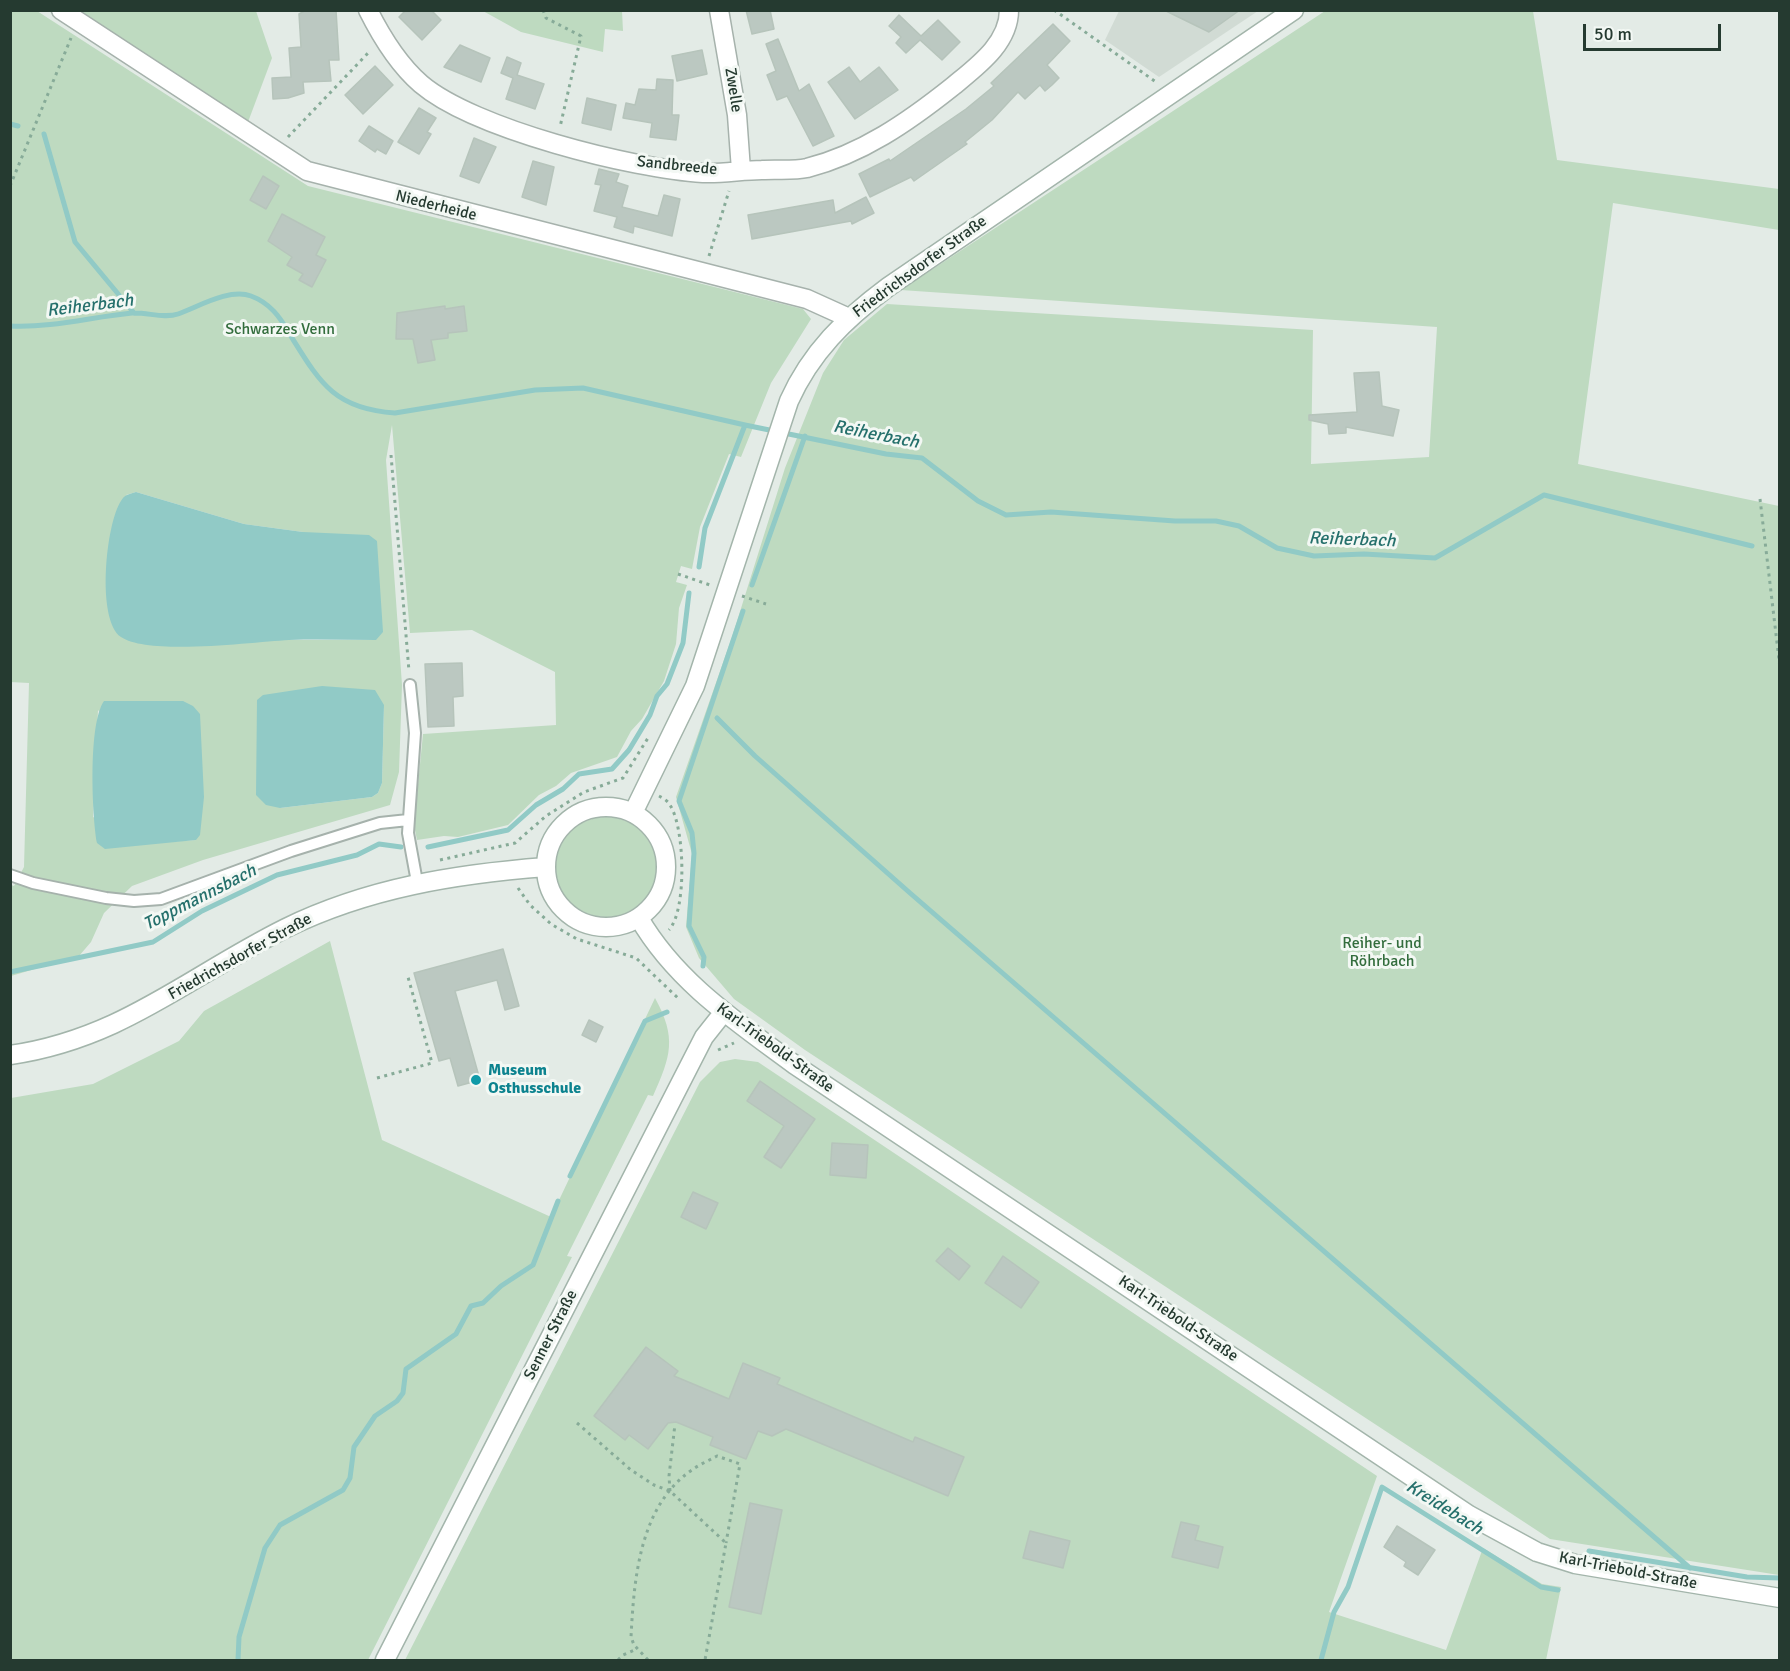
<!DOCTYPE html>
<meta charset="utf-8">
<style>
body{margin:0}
#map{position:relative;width:1790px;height:1671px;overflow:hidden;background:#e3ebe6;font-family:Signika,sans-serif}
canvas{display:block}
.frame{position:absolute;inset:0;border:12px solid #253a30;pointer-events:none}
.scale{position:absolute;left:1583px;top:24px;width:138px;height:27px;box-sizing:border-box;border:3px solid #253a30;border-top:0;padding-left:8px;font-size:18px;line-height:21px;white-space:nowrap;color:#253a30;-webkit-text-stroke:4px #f3f8f4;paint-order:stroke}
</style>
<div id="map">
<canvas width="1790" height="1671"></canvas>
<div class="frame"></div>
<div class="scale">50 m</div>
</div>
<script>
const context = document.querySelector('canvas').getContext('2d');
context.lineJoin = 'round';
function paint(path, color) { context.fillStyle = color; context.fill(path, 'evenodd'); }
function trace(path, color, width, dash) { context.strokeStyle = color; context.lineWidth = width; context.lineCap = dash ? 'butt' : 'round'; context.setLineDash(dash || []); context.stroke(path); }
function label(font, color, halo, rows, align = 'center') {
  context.font = font + ' Signika,sans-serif'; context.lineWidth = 6; context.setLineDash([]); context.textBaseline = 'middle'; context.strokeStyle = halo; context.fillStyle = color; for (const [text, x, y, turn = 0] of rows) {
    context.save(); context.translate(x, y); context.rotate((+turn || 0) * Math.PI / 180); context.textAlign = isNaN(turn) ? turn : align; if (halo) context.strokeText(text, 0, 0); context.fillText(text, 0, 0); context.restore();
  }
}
paint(new Path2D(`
 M1119,11h139l-99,66 -54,-37z`), '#d1dbd4');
paint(new Path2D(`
 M11,11h26l271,175 495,123 8,10 -40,64 -30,74 -12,-3 -29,73 -8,42 -11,-3 -5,16 11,3 -8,23 -3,36 -12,37 -22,38 -11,12 -14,26 -46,16 -15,13 -17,9 -31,30 -50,12 -14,-1 -27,4 -3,-15 9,-91 133,-9 -1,-53 -83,-42 -62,3 -18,-208 -6,35 16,225 -3,87 -9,33 -187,55 -71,26 -28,27 -13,29 -12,14 -68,20v-91l3,1 10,-19 5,-184 -19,-1zM136,492l108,32 59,8 73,108h-86l-164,-145zM384,705l-2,78 -4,10 -6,4 -92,11zM98,710l98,130 -48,3 -55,-26z
 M79,11h177l16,47 -24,64z
 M483,11h139l1,20 -18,-2 -2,23 -82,-20z
 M1325,11h208l24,149 222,29v41l-166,-27 -35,261 201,42v1069l-229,-36 -745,-489 -71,-51 -35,-41 -13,-31 6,-73 -16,-57 56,-160 53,-169 38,-95 21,-33 43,-36 426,26 -2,134 118,-7 8,-130 -536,-37z
 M556 867a50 50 0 1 1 100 0a50 50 0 1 1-100 0Z
 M330,941l52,199 169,77 104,-219c22,40 16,58 -2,98l-5,-1 -81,161 5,1 -204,403h-357v-562l82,-14 86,-43 25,-30z
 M735,1059l23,3 619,414 -48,136 117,38 37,-102 59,36 19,3 -15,73h-1141l295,-578 20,-20z`), '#bedac0');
paint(new Path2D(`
 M136,492l108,32 59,8 66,3 8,6 6,91 -7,8c-29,0 -58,-1 -87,0 -36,2 -140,16 -168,-3 -25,-17 -15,-114 0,-136 3,-6 8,-7 15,-9z
 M322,686l53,4 9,15 -2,78 -4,10 -6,4 -92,11 -14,-3 -10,-10 1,-95 6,-5z
 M104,701h79l10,5 7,8 4,83 -4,38 -4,5 -91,9 -8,-6c-5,-29 -9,-119 7,-142z`), '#91cac6');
trace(new Path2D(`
 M10,124l8,2
 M44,134l31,108 59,71
 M10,326c42,2 81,-9 122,-13 15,-1 32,6 46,1 20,-7 51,-26 73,-18 19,7 29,21 38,37 30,48 44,76 106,80l140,-23 48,-2 162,37 141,29 36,4 56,43 28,14 45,-3 124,9h41l23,5 38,22 37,8 50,-2 71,4 109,-63 208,51
 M699,567l6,-39 40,-103
 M752,585l53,-149
 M717,718l38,38 155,137 780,675
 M428,847l80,-17 28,-25 27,-16 16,-15 33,-5 17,-19 21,-35 7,-19 10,-12 16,-41 6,-50
 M703,966l1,-9 -15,-31 5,-73 -2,-20 -13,-32 64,-190
 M10,972l143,-30 49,-31 75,-36 80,-20 22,-11 22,3
 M570,1176l75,-155 22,-9
 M1589,1551l158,26 33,1
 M238,1660l1,-23 26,-89 15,-23 63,-35 7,-12 4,-31 21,-31 22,-15 6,-8 3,-24 50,-35 15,-28 12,-3 18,-17 32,-21 25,-64
 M1321,1660l13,-48 14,-25 34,-100 159,100 17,3`), '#91cac6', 5);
const building = new Path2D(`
 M306,10h30l3,50h-10l2,21 -28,1 1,11 -16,5 -15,1 -1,-21 19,-1 -2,-29 12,-1 -2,-33z
 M406,10h25l10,10 -19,20 -23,-23z
 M746,10h24l4,19 -22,5z
 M1164,10h76l-31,22z
 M899,15l22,21 17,-16 22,22 -18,18 -22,-20 -14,13 -10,-10 5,-6 -12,-11z
 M1053,24l17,17 -23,24 12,13 -7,7 -7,6 -5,-6 -15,14 -7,-7 -26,28 -27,22 2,2 -53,37 -3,-4 -41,20 -11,-23 30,-15 1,2 76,-52 28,-23 -3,-3z
 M778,39l21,52 10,-7 25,52 -21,10 -26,-50 -10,4 -10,-25 9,-4 -10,-27z
 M460,45l30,13 -9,24 -37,-15z
 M702,50l5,24 -30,7 -5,-25z
 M507,57l14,6 -4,12 27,9 -9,25 -29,-10 7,-21 -12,-5z
 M375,66l18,19 -30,29 -18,-19z
 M849,67l11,15 19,-15 19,23 -43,29 -27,-37z
 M657,79l16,1 -1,35h7l-3,25 -26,-3 2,-14 -29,-5 3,-15 9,2 4,-16 17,1z
 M587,98l29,7 -5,25 -29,-7z
 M419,108l17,10 -9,14 4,2 -12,20 -21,-12z
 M369,126l24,15 -7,13 -9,-5 -2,3 -16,-11z
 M474,138l22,9 -17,36 -19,-7z
 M533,161l21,6 -8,38 -24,-8z
 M599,169l20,5 -3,8 12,4 -6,21 36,9 6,-21 16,4 -8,37 -38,-10 -1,7 -19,-6 3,-10 -23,-6 7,-26 -6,-1z
 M263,176l16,10 -13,23 -16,-9z
 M866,197l8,16 -22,11 -1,-3 -99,18 -4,-24 85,-15 2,13z
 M282,214l43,23 -9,18 10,5 -14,27 -13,-7 4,-6 -16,-9 5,-8 -24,-16z
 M445,306v3l19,-3 3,25 -19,2v5l-17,2 4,20 -17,3 -5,-24h-17l1,-26z
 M1379,372l3,34 17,4 -6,26 -47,-9v6l-17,1 -1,-10 -19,-4v-5l48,-3 -3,-39z
 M462,663l1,33 -10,1 1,29 -26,1 -3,-63z
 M503,949l16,57 -14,4 -8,-30 -42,11 25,89 -22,6 -8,-28 -11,3 -25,-88z
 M589,1020l14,7 -7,15 -14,-7z
 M760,1081l55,38 -34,49 -17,-11 20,-31 -37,-25z
 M832,1143l36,2 -2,33 -36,-3z
 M693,1192l25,11 -12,26 -25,-12z
 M948,1248l22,18 -11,14 -23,-19z
 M1003,1256l36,26 -18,26 -36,-25z
 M646,1347l32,24 -4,5 55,23 14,-36 37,15 -3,6 136,58 2,-5 49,20 -16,39 -162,-67 -14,7 -14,-5 -12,28 -36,-14 3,-8 -37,-15 -8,1 -20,26 -19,-14 -4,5 -31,-24z
 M750,1503l32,7 -21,104 -32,-7z
 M1181,1522l18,4 -4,14 28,7 -5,21 -46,-11z
 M1397,1526l38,24 -17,25 -14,-9 2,-4 -22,-15z
 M1030,1531l40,10 -7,27 -40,-10z`);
paint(building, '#bbc8c1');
trace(building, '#b6c4bb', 1.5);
const lane = new Path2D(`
 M410,685l5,48 -7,100 9,49
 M10,875l23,8 73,15 28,3 27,-2 130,-48 89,-28 28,-3`);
const street = new Path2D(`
 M61,10l246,161 500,128 42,19
 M368,10c13,26 31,55 53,74 53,45 212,85 282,89 19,1 40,-3 59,-3 14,-1 31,1 45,-2 55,-14 101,-46 145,-81 24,-20 57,-43 57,-77
 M719,10l18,105 4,55`);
const secondary = new Path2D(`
 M546 867a60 60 0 1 1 120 0a60 60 0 1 1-120 0Z
 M633,813l62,-127 94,-285c22,-49 56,-82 99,-114l406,-277
 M639,918c37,64 98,104 156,147l674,450 68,37 38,12 205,34
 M10,1055c112,-16 179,-79 276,-127 82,-40 169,-54 260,-61
 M385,1660l319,-623 19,-24`);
trace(lane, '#a6b2ac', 14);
trace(street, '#a6b2ac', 21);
trace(secondary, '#a3b5ab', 21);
trace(new Path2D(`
 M543,10l3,8 35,18 -21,91
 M1054,10l102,72
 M288,137l82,-86
 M10,186l61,-148
 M709,256l20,-65
 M391,455l18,216
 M1760,499l20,169
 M678,574l32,11
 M742,596l24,8
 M659,796c4,2 9,5 11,9 15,23 17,105 -1,125
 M440,860l75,-17 31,-27 38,-24 39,-14 25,-40
 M518,888l12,17 21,19 26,15 59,19 44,42
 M718,1050l16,-7
 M377,1078l55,-15 -24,-86
 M577,1423l54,47 23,15 16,6 56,52 -21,117
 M670,1491l-1,-15 6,-52
 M618,1660l5,-5 14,-6
 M648,1660l-14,-15 -3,-8c3,-57 8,-128 58,-165 9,-7 19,-11 28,-16l23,8 -14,79`), '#87ab98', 3, [3, 4.5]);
trace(lane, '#fff', 10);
trace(street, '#fff', 18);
trace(secondary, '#fff', 18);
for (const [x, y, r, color] of [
 [476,1080,6,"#0f9aa8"]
]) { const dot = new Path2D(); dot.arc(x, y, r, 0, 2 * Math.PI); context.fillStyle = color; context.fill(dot); trace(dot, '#f3f8f4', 2); }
label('16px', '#253a30', '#f3f8f4', [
 ["Zwelle",733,90,81],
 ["Sandbreede",677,166,6],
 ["Niederheide",436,206,14],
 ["Friedrichsdorfer Straße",920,267,-36],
 ["Friedrichsdorfer Straße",240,957,-29],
 ["Karl-Triebold-Straße",775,1048,36],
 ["Karl-Triebold-Straße",1178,1319,34],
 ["Senner Straße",551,1335,-63],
 ["Karl-Triebold-Straße",1628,1571,11]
]);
label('16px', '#336d3d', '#f3f8f4', [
 ["Schwarzes Venn",280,330],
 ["Reiher- und",1382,944],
 ["Röhrbach",1382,962]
]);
label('bold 16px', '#0d838f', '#f3f8f4', [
 ["Museum",488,1071],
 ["Osthusschule",488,1089]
], 'left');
label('italic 18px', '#25706c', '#f3f8f4', [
 ["Reiherbach",90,306,-7],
 ["Reiherbach",876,435,11],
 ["Reiherbach",1352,540,2],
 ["Toppmannsbach",200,898,-27],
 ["Kreidebach",1444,1508,32]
]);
</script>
